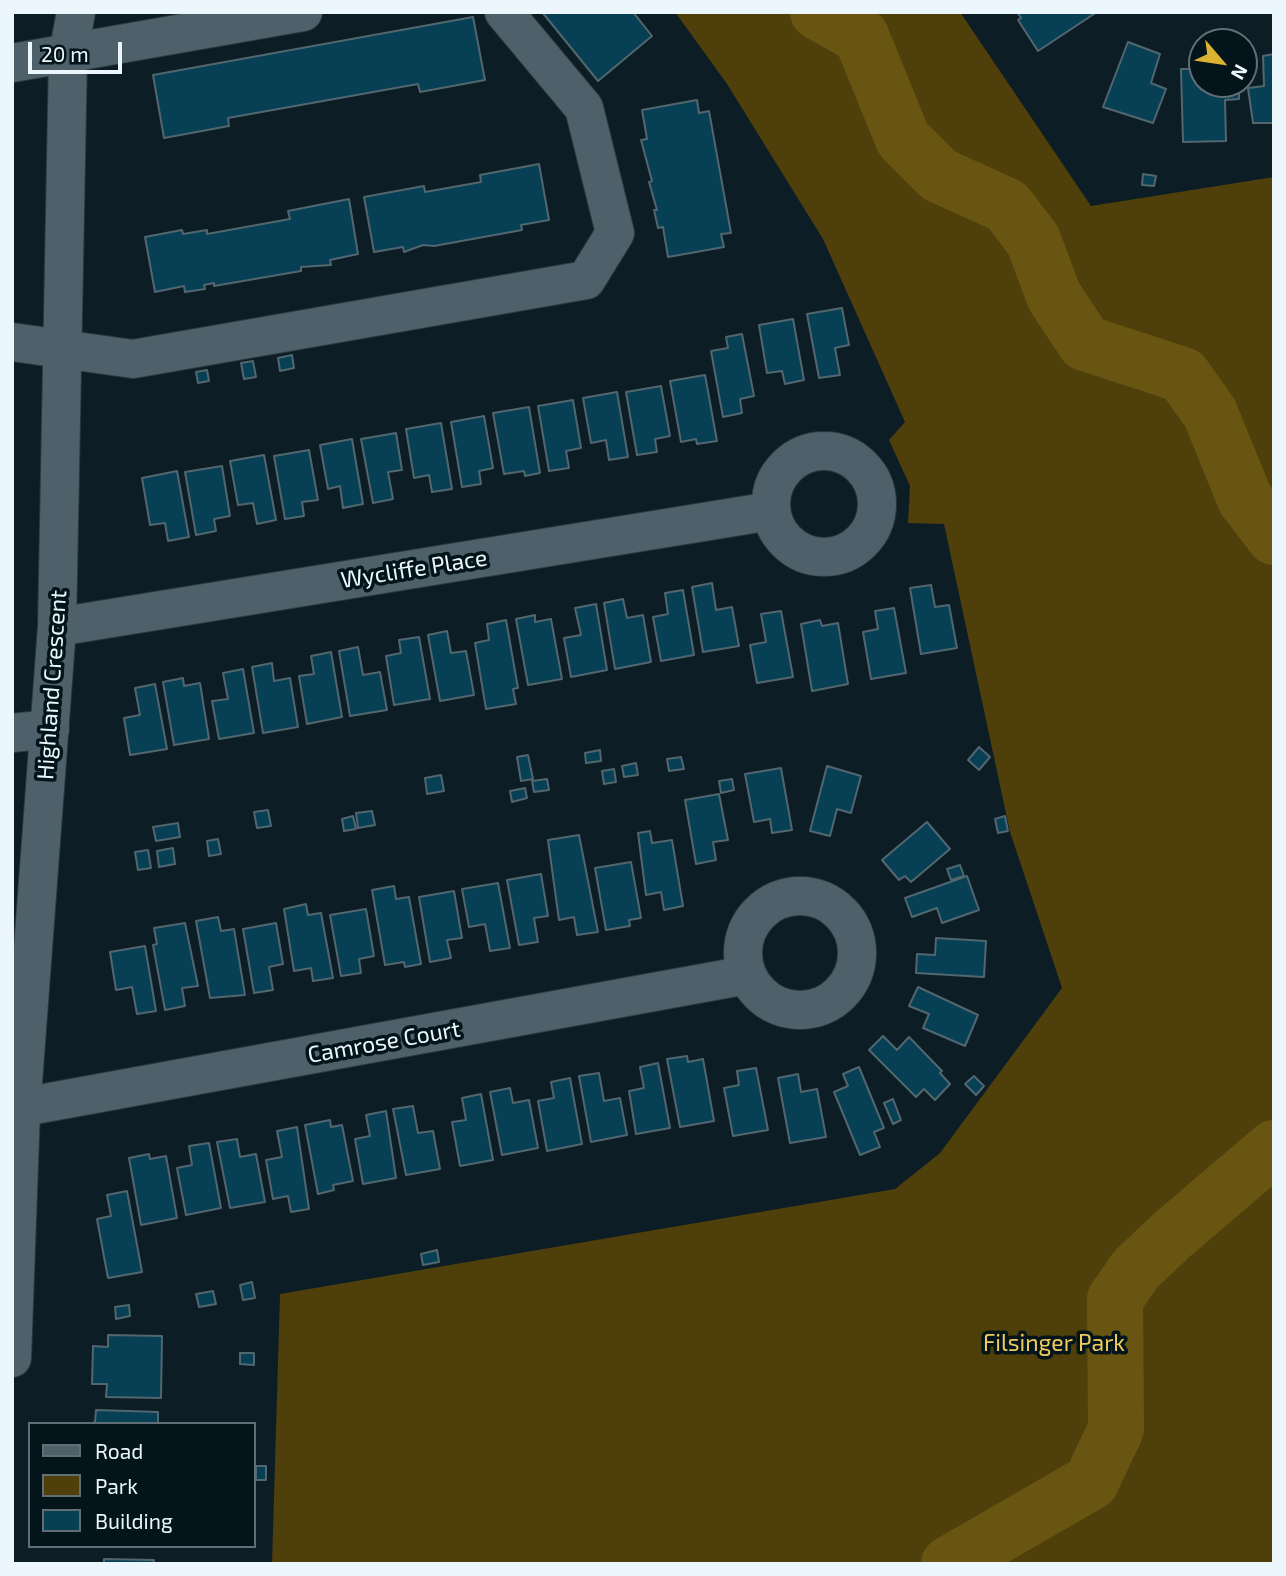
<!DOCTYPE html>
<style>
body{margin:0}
#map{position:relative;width:1286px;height:1576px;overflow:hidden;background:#0c1d25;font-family:"Exo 2",sans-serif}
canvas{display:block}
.frame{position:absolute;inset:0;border:14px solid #ecf7fd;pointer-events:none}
.legend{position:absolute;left:28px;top:1422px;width:228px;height:126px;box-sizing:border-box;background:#04141b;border:2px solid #616f75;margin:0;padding:9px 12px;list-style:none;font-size:21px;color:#ecf7fd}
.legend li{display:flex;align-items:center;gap:14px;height:35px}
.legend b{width:35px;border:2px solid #616f75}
.north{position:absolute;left:1188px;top:28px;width:70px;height:70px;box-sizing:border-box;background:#04141b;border:2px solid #616f75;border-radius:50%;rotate:119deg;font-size:19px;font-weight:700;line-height:28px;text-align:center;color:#ecf7fd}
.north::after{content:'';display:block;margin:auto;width:24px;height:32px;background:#dab333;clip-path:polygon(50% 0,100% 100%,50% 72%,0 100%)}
.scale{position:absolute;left:28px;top:42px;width:94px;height:32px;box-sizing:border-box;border:4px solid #ecf7fd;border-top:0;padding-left:9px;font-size:21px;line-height:24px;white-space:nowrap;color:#ecf7fd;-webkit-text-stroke:5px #04141b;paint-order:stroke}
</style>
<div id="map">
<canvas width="1286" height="1576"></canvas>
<div class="frame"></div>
<ul class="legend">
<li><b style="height:9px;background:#4e616a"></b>Road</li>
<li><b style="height:19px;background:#4f3f0b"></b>Park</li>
<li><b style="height:19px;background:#074054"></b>Building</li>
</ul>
<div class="north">N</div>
<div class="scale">20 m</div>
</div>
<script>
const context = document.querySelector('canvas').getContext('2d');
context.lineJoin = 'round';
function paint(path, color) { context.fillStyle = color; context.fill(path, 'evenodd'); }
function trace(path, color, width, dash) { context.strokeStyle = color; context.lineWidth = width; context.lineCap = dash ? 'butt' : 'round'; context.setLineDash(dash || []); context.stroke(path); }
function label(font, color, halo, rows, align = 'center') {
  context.font = font + ' "Exo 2",sans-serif'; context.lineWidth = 7; context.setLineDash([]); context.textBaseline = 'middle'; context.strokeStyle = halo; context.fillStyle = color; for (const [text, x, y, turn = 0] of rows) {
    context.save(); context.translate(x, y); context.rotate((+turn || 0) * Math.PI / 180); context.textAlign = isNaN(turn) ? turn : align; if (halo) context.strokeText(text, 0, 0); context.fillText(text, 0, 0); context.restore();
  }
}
paint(new Path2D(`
 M675,12h285l131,194 183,-29v1387h-1002l8,-270 615,-105 45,-36 122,-165 -52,-156 -66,-308 -36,-1 2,-37 -21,-46 16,-18 -82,-183 -96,-155z`), '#4f3f0b');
trace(new Path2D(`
 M818,12l43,24 42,103 36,36 68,31 26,34 21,56 31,47 98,32 27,38 35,86 29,38
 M949,1564l142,-82 25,-53 -1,-130 21,-30 36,-34 102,-87`), '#695512', 56);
const building = new Path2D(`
 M542,12h91l19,24 -54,45z
 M1017,12h80l-59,39 -20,-31 3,-2z
 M473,17l12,63 -65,12 -2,-8 -190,34 1,8 -65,12 -11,-63z
 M1128,42l32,12 -9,29 15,6 -13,34 -50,-16z
 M1274,54v69h-21l-5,-35 16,-2 -1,-30z
 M1198,65h4v19h37v15l-14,1 1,41 -43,1 -2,-73h17z
 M697,100l2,13 10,-2 22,122 -10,1 3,13 -56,10 -5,-30 -5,1 -4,-18h3l-8,-28 3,-1 -11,-41 6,-1 -5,-29z
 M539,164l10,56 -28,5 1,5 -88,16 -11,-1 -19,7 -1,-5 -29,5 -10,-55 60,-11 1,6 56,-10 -1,-7z
 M1143,174l13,2 -2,10 -12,-1z
 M349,199l9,55 -28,6 1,5 -30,2v4l-87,15v-3l-10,2 1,4 -20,3 -1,-6 -29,6 -10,-55 37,-7 1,4 24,-4v4l83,-15 -2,-8z
 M842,308l7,37 -14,3 5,27 -21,3 -12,-64z
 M793,319l11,61 -19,4 -3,-13 -15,2 -8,-48z
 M742,334l12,62 -14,3 2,14 -19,4 -12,-66 17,-3 -2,-11z
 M292,355l2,13 -14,3 -2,-13z
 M253,361l3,16 -12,2 -3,-16z
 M207,370l2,11 -11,2 -2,-11z
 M705,375l12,66 -20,3 -1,-5 -15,3 -11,-61z
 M661,386l9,50 -15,3 2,13 -20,3 -11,-63z
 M617,392l11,65 -19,3 -3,-20 -15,3 -8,-45z
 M573,400l8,48 -15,3 3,17 -20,3 -11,-65z
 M529,407l11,66 -15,3 -1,-5 -20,3 -11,-61z
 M484,416l9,52 -14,3 2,13 -19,3 -11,-65z
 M441,423l11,66 -20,3 -3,-17 -15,3 -8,-49z
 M396,433l6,37 -14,2 5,27 -20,4 -12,-64z
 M352,439l11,65 -20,4 -3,-22 -12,3 -8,-44z
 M309,450l9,50 -16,2 2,14 -19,3 -11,-63z
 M264,455l12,65 -19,4 -4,-21 -15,2 -8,-44z
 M222,466l8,50 -16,3 2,12 -20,4 -11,-63z
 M177,471l12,66 -21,4 -3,-18 -15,2 -8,-47z
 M712,583l4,27 16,-3 7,39 -36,6 -11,-65z
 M931,585l4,22 14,-2 8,43 -36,6 -11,-66z
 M683,590l11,65 -33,6 -8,-44 15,-3 -3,-21z
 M623,599l4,19 16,-3 8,47 -36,7 -11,-66z
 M596,604l11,66 -36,7 -7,-39 17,-3 -6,-27z
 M894,608l12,65 -35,6 -8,-47 15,-3 -3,-18z
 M781,611l12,66 -36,6 -7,-38 16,-3 -5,-28z
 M535,615v7l16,-3 11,60 -34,6 -12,-66z
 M506,620l12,68 -5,1 3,15 -30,5 -11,-66 14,-3 -2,-16z
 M820,620l2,6 16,-3 10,61 -36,7 -11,-67z
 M447,631l4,22 15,-2 8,44 -34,6 -12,-66z
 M419,637l11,62 -36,6 -8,-49 15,-3 -2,-13z
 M358,647l5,28 17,-3 7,38 -37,6 -11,-65z
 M331,652l11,65 -35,7 -8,-48 15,-2 -3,-18z
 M272,663l2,18 16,-3 8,49 -35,6 -11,-66z
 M243,669l11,64 -35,6 -7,-38 16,-2 -5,-26z
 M183,678l1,8 16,-3 9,56 -35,6 -11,-63z
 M155,684l12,65 -37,6 -6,-37 16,-3 -5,-27z
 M979,747l11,10 -11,13 -11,-10z
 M600,750l1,11 -15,2 -1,-10z
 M528,755l5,24 -12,2 -4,-24z
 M681,757l3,12 -15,2 -2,-12z
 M636,763l2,12 -14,2 -2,-11z
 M827,766l34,10 -10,37 -14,-4 -7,27 -20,-5z
 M781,768l11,62 -20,3 -2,-14 -16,3 -9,-48z
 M614,769l2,13 -12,2 -2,-13z
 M441,775l3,16 -17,3 -2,-16z
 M547,779l2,11 -15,2 -2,-11z
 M732,779l2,11 -13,3 -2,-12z
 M525,788l2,10 -15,4 -2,-11z
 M719,794l9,46 -15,2 3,18 -20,4 -11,-64z
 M268,810l3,16 -14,2 -3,-16z
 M372,811l3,14 -17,3 -2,-15z
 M353,816l3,13 -12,2 -2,-12z
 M1005,816l3,15 -10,2 -3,-14z
 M927,822l23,27 -39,33 -6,-6 -6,4 -17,-20z
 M178,823l2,14 -24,4 -3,-14z
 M650,831l2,12 20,-3 11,66 -19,4 -3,-18 -15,3 -8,-62z
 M579,835l19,97 -21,3 -3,-18 -15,3 -11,-80z
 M218,839l3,15 -12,2 -2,-15z
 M173,848l2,16 -16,3 -2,-16z
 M148,850l3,18 -13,2 -3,-18z
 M631,862l10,56 -12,2 1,6 -24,4 -11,-62z
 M960,865l4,11 -13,4 -4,-11z
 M541,874l7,42 -14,2 4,24 -19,3 -12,-65z
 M967,876l12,34 -37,13 -5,-15 -25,9 -7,-19z
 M498,883l12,65 -20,3 -5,-27 -16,3 -7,-38z
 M394,886l2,13 13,-2 12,67 -16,3 -1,-5 -19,3 -13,-75z
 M454,891l8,47 -15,2 4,18 -21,4 -11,-65z
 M306,904l2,11 13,-2 12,65 -20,3 -2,-13 -17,3 -10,-62z
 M366,909l8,47 -15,3 2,14 -20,3 -11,-61z
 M218,917l3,14 13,-2 11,66 -35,3 -14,-77z
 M185,923l13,63 -16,2 3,18 -20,4 -12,-65 4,-1 -3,-16z
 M276,923l7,41 -14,3 4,23 -19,3 -11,-64z
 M936,938l50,3 -2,36 -68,-4 1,-19 18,1z
 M145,946l11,65 -19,3 -5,-27 -16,3 -6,-38z
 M918,987l60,28 -13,31 -42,-18 6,-14 -20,-8z
 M883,1036l14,14 12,-13 33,34 -2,2 10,11 -15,16 -11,-11 -8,8 -47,-47z
 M687,1056l1,6 15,-3 11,62 -34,6 -13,-68z
 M658,1063l12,65 -34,6 -7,-43 15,-3 -4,-21z
 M859,1067l25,61 -10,4 6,15 -20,8 -26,-63 14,-6 -5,-12z
 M756,1068l12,62 -35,6 -9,-48 15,-3 -2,-14z
 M599,1073l5,28 16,-3 7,37 -36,7 -12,-66z
 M798,1074l3,18 16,-3 9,48 -36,6 -12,-65z
 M974,1076l10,10 -8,9 -11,-11z
 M570,1078l12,66 -35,7 -9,-50 16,-3 -3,-16z
 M510,1088l3,15 16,-3 9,48 -36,7 -12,-63z
 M481,1094l12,66 -33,6 -8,-44 14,-2 -4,-22z
 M893,1099l8,21 -8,4 -9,-21z
 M413,1106l5,27 15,-2 7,38 -34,6 -13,-66z
 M386,1111l10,67 -33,6 -8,-45 15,-3 -4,-21z
 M330,1120l1,7 11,-2 11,56 -20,4 1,5 -16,4 -13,-69z
 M297,1127l12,82 -18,3 -3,-16 -15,3 -7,-39 16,-3 -5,-26z
 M237,1139l3,18 16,-3 9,48 -35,6 -13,-66z
 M209,1143l12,65 -35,7 -9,-47 15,-3 -3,-19z
 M149,1154l1,5 16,-3 11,62 -36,7 -12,-67z
 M127,1191l15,81 -34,6 -11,-59 14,-3 -4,-21z
 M437,1250l2,12 -16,3 -2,-11z
 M252,1282l3,16 -12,2 -3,-15z
 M213,1291l3,13 -17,3 -3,-13z
 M129,1305l1,11 -14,3 -1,-12z
 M108,1335l54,1 -1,62 -55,-1 1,-13h-15l1,-38 15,1z
 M240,1353h14v12l-14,-1z
 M96,1410l62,2v12h-68l5,-2z
 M256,1466h10v14h-10z
 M104,1559l50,1 -1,4h-49z`);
paint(building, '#074054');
trace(building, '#52666f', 2);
const minor = new Path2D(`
 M12,63l291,-51
 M12,342l121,17 453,-79 29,-47 -31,-125 -80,-96
 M771 504a53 53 0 1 1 106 0a53 53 0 1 1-106 0Z
 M57,627l714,-116
 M12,733l38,-4
 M743 953a57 57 0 1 1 114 0a57 57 0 1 1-114 0Z
 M12,1109l735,-134
 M12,1358l9,-249 36,-482 11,-572 8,-43`);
trace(minor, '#2f373e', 40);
trace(minor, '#4e616a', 38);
label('23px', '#ecf7fd', '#04141b', [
 ["Wycliffe Place",414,569,-9],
 ["Highland Crescent",52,685,-86],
 ["Camrose Court",384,1042,-10]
]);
label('23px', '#f1cb5b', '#04141b', [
 ["Filsinger Park",1054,1343]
]);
</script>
